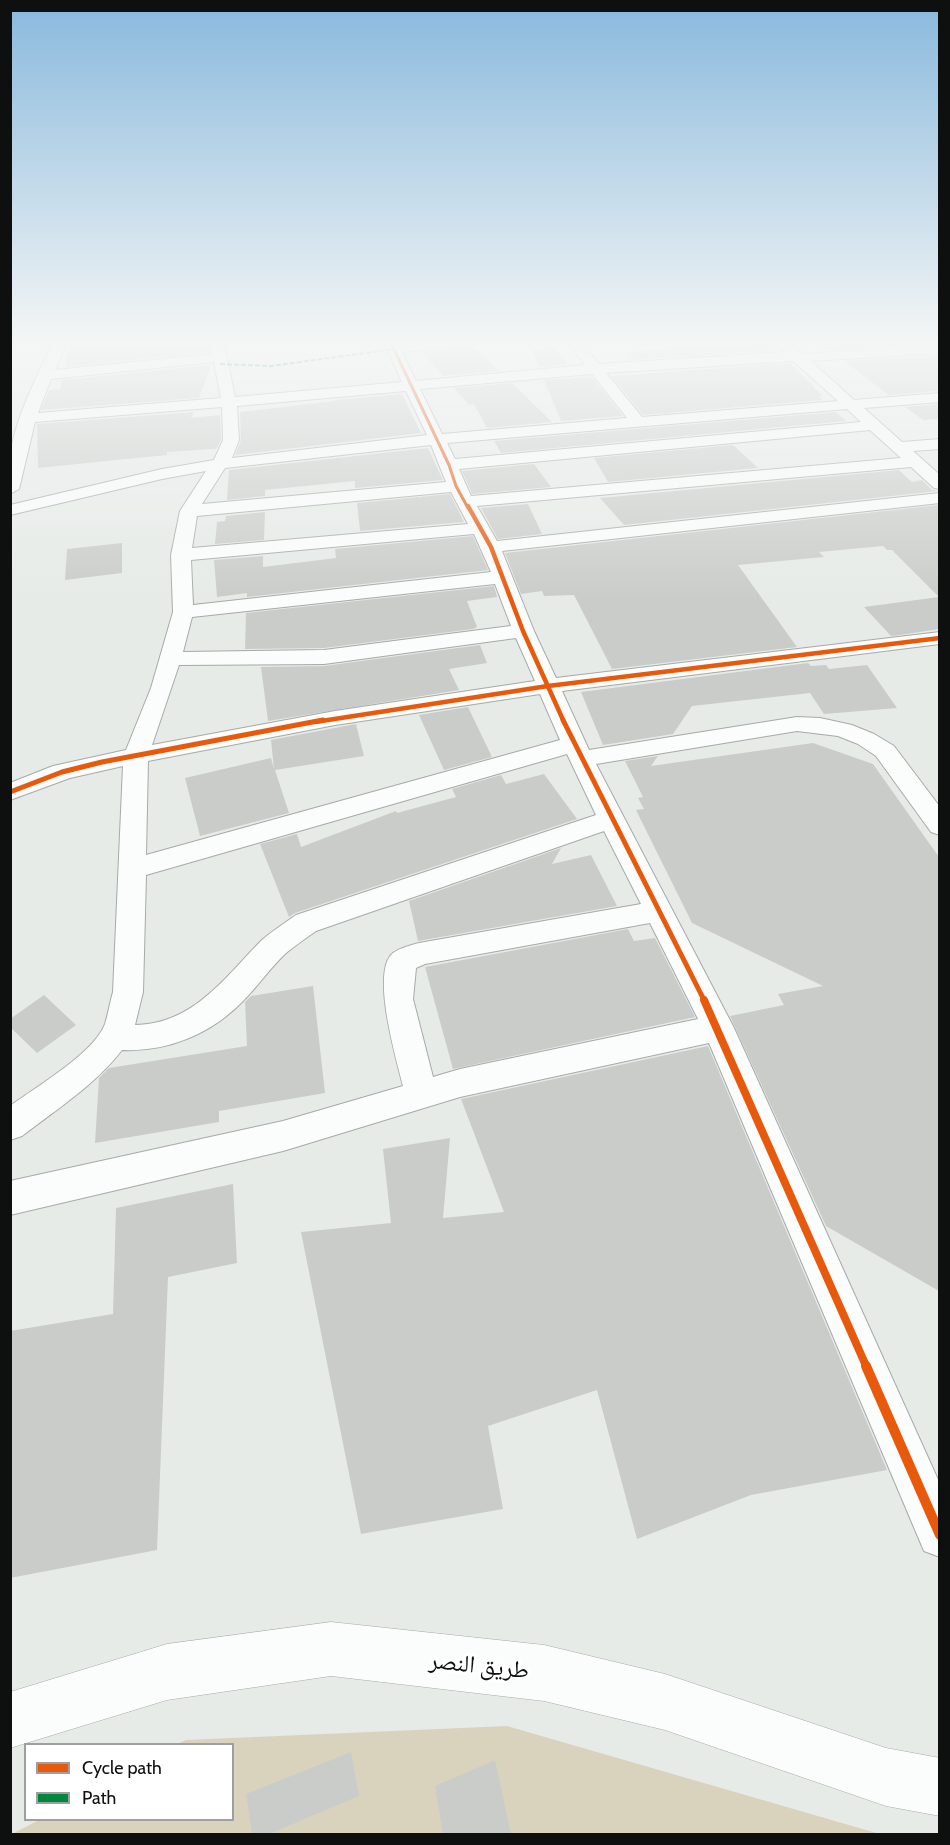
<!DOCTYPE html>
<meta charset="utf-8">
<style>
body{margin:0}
#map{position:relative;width:950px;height:1845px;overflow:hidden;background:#e6ebe8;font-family:Cabin,sans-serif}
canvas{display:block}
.frame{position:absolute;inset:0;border:12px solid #0d100e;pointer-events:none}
.legend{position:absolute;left:24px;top:1743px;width:210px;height:78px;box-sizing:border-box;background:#fff;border:2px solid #9e9f9f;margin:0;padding:8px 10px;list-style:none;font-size:18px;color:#0d100e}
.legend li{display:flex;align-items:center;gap:12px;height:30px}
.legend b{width:30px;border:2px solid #9e9f9f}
</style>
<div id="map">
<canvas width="950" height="1845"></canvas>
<div class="frame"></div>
<ul class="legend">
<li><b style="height:8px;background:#e8590c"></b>Cycle path</li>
<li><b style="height:8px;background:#00873e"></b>Path</li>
</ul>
</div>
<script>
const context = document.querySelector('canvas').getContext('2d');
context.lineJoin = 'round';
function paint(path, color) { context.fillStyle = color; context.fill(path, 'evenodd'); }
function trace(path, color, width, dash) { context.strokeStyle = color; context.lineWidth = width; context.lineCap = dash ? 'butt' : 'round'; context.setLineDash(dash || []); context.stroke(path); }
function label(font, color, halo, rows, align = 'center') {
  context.font = font + ' Cabin,"Noto Naskh Arabic",sans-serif'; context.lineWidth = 6; context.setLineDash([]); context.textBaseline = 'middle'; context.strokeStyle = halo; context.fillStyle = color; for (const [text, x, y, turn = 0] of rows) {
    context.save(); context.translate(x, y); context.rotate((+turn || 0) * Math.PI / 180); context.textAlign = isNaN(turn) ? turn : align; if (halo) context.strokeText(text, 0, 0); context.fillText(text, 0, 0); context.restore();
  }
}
paint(new Path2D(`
 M507,1726l373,108h-868l27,-14h193v-76h-55l9,-4z`), '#d9d3be');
paint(new Path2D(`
 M70,343h126v4l12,-1 1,6 -144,15z
 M726,343h43l7,7 -146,10 -5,-7z
 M819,343h114l-105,7z
 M466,346l12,5 21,20 -56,5 -21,-23 38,-4z
 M555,348l12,16 -28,3 -7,-17z
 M939,355v36l-50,4 -45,-34z
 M790,363l33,33h-4l4,4 -180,15 -32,-39z
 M211,365l-12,33 -158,12 8,-20 11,-1 2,-9z
 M592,377l31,39 -62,5 -17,-41z
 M512,383l40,39 -65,6 -13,-24 -5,1 -15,-17z
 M402,394l19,39 -186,22 6,-15 -1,-28 95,-11v-1z
 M939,404v15l-16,1 -18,-13z
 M194,412l-3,6 29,-3 1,25 -5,9 -49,3v3l-129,13 -1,-44z
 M836,412l10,9 -345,32 -7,-12z
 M733,445l25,23 -150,14 -14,-24z
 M428,448l15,32 -88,8v-7l-90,9v6l-38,4 2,-30z
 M534,464l17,23 -79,7 -10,-23z
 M899,470l13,12 10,-2 10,10 6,1 -314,34 -24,-27z
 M450,494l14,28 -104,9 -3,-28z
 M528,504l14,30 -44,5 -17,-31z
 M939,505v92l-47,-47h-5l-4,-4 -64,6 5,5 -86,8 59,82 -185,22 -38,-74 -30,1 -2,-5 -21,3 -16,-41z
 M265,512l-1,28 -49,4 2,-22 8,-1 1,-5z
 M473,536l15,34 -241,27v-4l-30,4 -3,-37 49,-4v11l73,-9 -1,-9z
 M122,543v30l-57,7 2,-31z
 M494,586l3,11 -30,4 10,26 -4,2 -149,19 -79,1 1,-36z
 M939,597v32l-39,6 -9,1 -27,-29z
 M480,645l7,18 -38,6 10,21 -191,31 -7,-54 63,-1z
 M808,663l3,3 15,-1 3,4 38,-4 30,43 -73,6 -14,-21 -118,13 -19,28 -70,11 -22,-53z
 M468,707l24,50 -48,13 -25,-55z
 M356,724l8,32 -89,14 14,43 -89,23 -15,-58 86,-20 3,11 -3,-29z
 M813,743l60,21 66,93v434l-113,-65 -96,-210 54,-11 -6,-11 45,-8 -131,-63 -56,-113 8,-1 -6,-11 5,-1 -18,-36 33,-5 -7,10z
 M544,774l33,45 -282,94 -6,4 -29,-73 37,-10 4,13 95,-36 1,2 59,-16 -4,-8 49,-14 5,9z
 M561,848l-9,16 39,-9 26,51 -199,35 -9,-40z
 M628,929l6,12 21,-3 40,79 -242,52 -28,-102z
 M313,986l12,107 -106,18v11l-124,21 4,-65 10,-10 138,-22 -2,-44 6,-6z
 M44,995l32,30 -39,28 -27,-26v-8z
 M708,1046l179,424 -136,25 -114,44 -40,-149 -109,36 15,83 -142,25 -60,-302 90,-9 -8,-74 67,-11 -7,80 61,-6 -43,-113z
 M233,1184l4,79 -69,14 -11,273 -147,28v-247l103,-17 3,-106z
 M351,1752l8,44 -90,38h-17l-6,-40z
 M495,1760l16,74h-68l-8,-48z`), '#caccca');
const minor = new Path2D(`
 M53,343h14l-12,27 157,-16 -2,-11h14l11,54 167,-15 -18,-39h83l-7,4 -58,5 14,29 169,-16 -17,-22h14l17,21 185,-12 -9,-9h15l12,11 138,-9v8l-129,8 43,39 86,-7v9l-76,6 38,34 38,-3v10l-27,2 27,24v14l-6,-1 -23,-21 -434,39 20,35 443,-48v10l-438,48 32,80 22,47 384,-46v12l-378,47 27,59 208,-33 23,1 32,7 22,9 20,12 46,61v28l-9,-3 -55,-76 -18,-12 -20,-8 -41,-5 -201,33 138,264 206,456v73l-16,-6 -215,-508 -249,54 -177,54 -273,64v-34l273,-60 120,-35c-6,-25 -33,-115 -10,-133 7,-5 18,-8 26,-10l222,-39 -37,-73 -288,100c-10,7 -20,14 -30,22 -16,15 -28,33 -43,48 -32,33 -75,51 -121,49 -27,35 -65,59 -100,86l-12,4v-34c26,-19 84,-53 95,-82 3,-10 5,-22 8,-32l10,-226 -53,12 -60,22v-17l43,-17 73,-16 25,-62 22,-76 -2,-57 9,-44 26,-40 -44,8 -152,36v-10l152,-36 52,-9 9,-20 -1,-33 -187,15 -16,67 -9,5c0,-12 -1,-25 0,-37 5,-39 26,-79 43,-114zM793,361l45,40 -196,16 -36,-44zM214,362l7,36 -183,15 13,-34zM592,374l35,44 -185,16 -22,-45zM406,391l21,44 -195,23 7,-18 -2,-34zM847,409l14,13 -406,37 -8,-16zM870,430l31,28 -430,38 -12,-27zM431,445l15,37 -244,22 23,-36zM451,492l17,32 -276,24 5,-32zM474,534l17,38 -298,33 -2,-45zM495,584l16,42 -187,24 -141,2 9,-35zM516,638l19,43 -200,30 -183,34 27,-80 145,-1zM540,694l20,46 -414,115 2,-94 187,-36zM567,754l29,61 -300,100c-11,8 -24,16 -34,25 -37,37 -68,84 -127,85l8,-33 3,-117zM650,923l48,96 -238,50 -27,8 -20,-78 3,-31 9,-4z`);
const primary = new Path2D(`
 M331,1622l213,23 121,29 221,74 54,10v58l-54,-10 -221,-76 -121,-29 -213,-25 -164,24 -157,48v-56l157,-48z`);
trace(minor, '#a6aaa8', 2);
trace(primary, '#a6aaa8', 1);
paint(minor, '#fbfcfc');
paint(primary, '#fbfcfc');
trace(new Path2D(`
 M220,364l51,2 123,-17`), '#00873e', 2, [5, 2]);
trace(new Path2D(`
 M391,343l58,122 7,21 12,22`), '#e8590c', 3);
trace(new Path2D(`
 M468,506l23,41 32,84 41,91
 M315,722l233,-36 392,-48`), '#e8590c', 4.5);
trace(new Path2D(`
 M563,720l142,282
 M10,792l52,-20 40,-10 221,-42`), '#e8590c', 5);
trace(new Path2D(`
 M704,1000l163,368`), '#e8590c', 8);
trace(new Path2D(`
 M866,1366l74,169`), '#e8590c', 10);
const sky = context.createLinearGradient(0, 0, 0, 601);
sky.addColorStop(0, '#89b9dd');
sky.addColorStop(0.57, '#f4f6f5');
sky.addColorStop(1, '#f4f6f500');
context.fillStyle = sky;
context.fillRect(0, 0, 950, 601);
label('24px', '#0d100e', '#fff', [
 ["طريق النصر",479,1666,6]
]);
</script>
